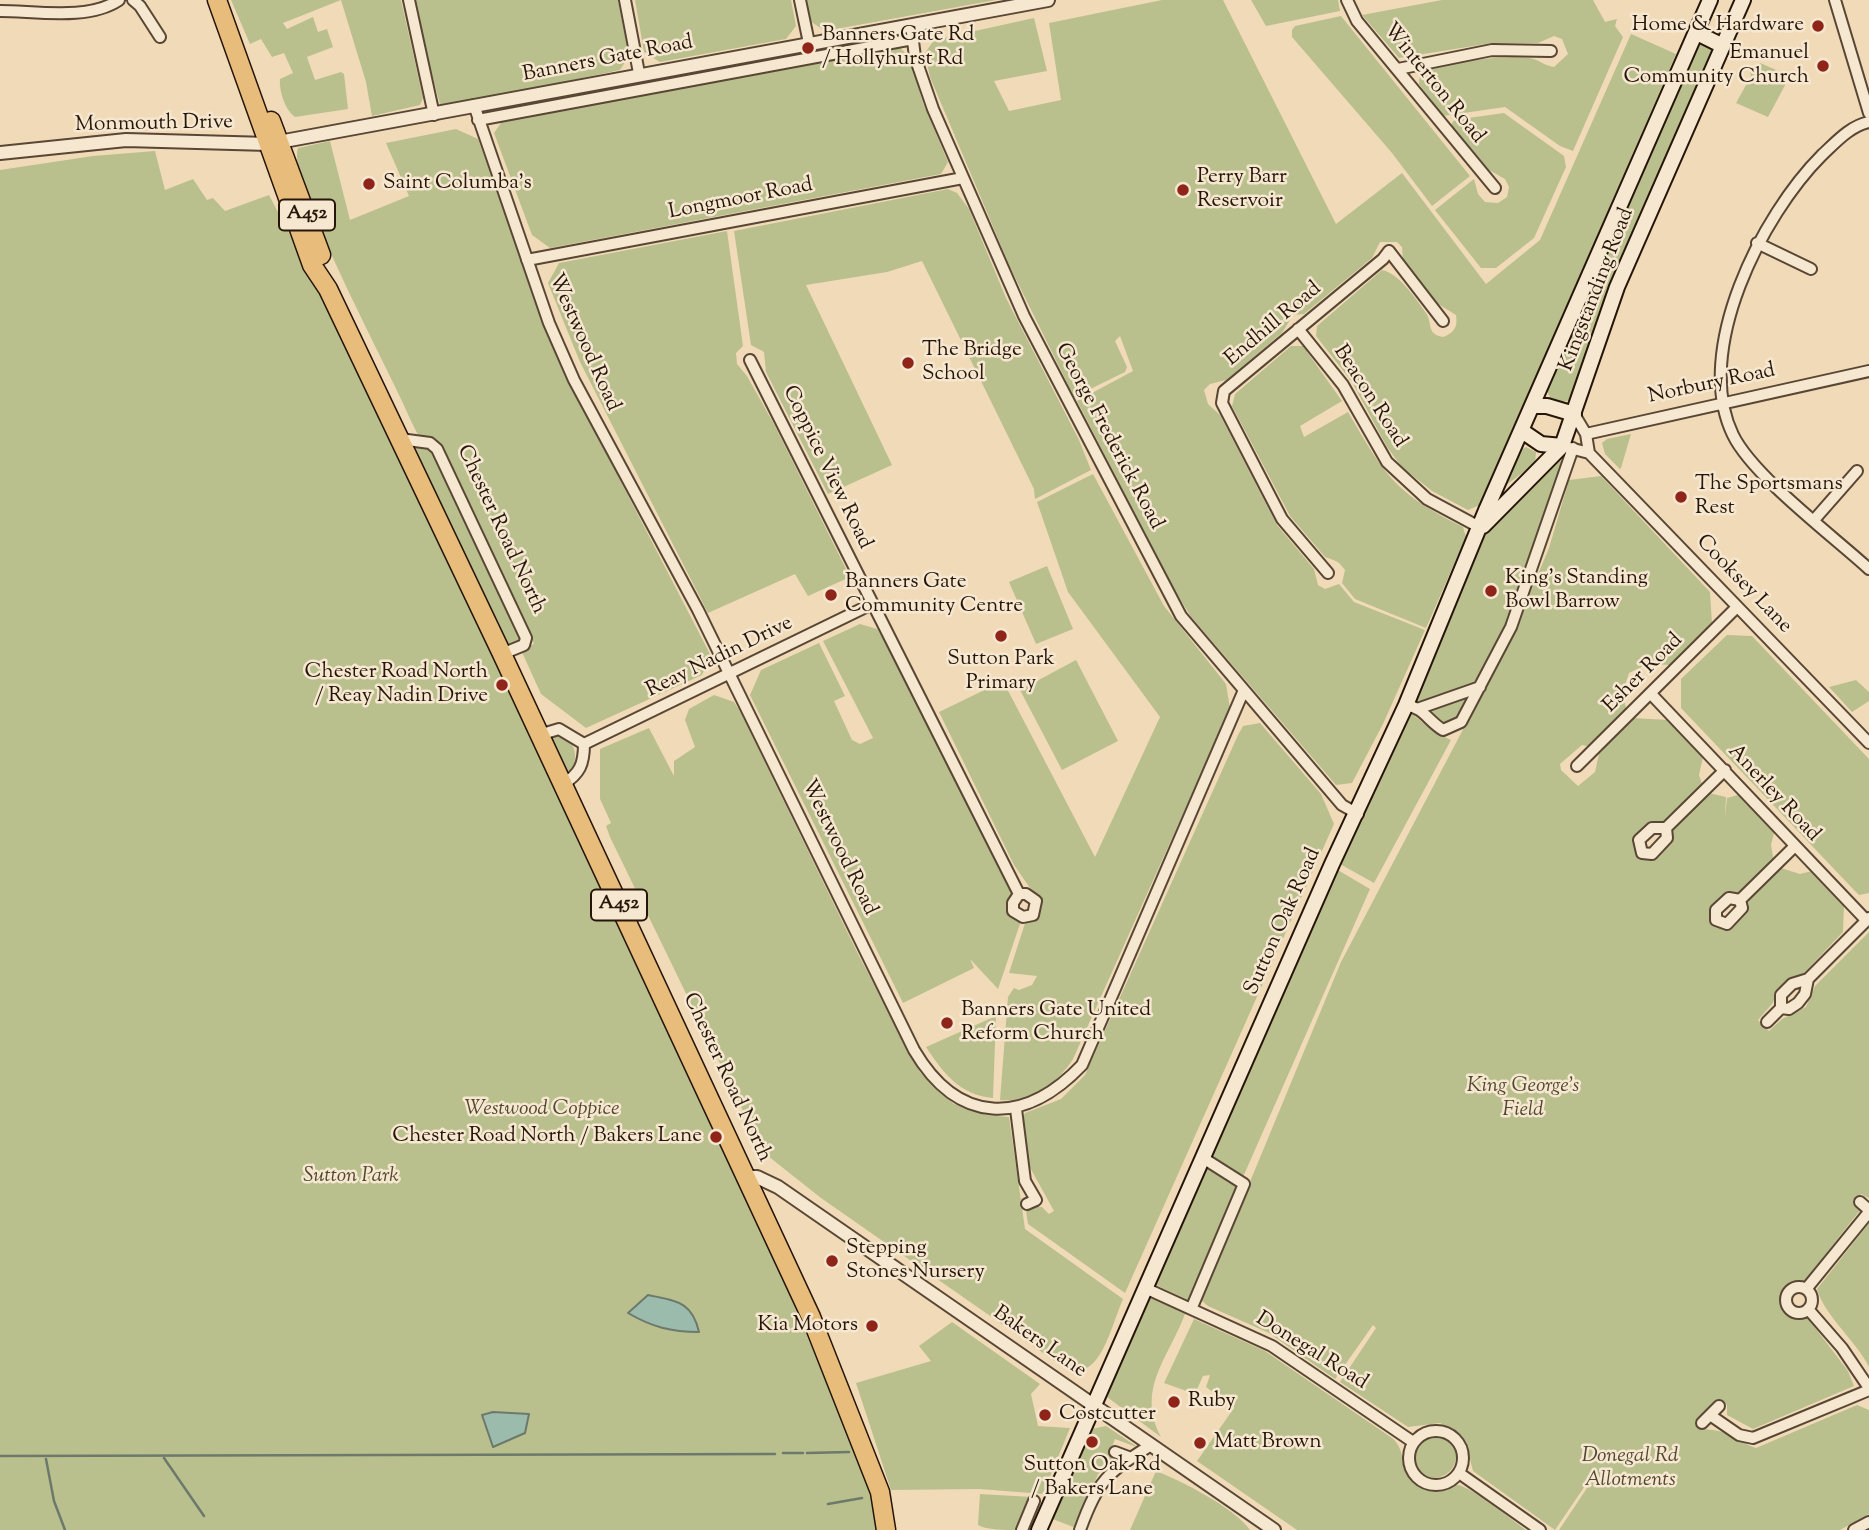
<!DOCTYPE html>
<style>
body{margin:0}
canvas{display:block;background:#f1dab7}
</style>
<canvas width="1869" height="1530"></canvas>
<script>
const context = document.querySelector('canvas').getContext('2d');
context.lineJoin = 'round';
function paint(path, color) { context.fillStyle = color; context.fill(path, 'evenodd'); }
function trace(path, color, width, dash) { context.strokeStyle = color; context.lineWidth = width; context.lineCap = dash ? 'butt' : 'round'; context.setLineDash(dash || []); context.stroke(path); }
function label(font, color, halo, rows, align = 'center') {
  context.font = font + ' "Sorts Mill Goudy",serif'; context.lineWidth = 5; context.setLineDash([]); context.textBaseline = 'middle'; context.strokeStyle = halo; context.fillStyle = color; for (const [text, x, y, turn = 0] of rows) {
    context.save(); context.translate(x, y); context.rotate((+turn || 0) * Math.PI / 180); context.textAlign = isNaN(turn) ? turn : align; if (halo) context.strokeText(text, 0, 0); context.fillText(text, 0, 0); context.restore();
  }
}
paint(new Path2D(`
 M231,0h170l22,98 -3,7 -48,11 -6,-34 -25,-82 -58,23 4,6 26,-12 5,15 9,-3 6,18 -26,10 8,23 26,-8 3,2 4,35 -53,8c-10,-7 -16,-26 -15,-38l13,-6 -9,-20 -12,4 -11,-18 -11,5z
 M412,0h206l11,56 -9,14 -179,38z
 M635,0h156l5,26 -10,13 -126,23 -16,-10z
 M807,0h189l-171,31 -15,-10z
 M1162,0h61l113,224 66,-51 84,111 54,-44 91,-206 45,20 -196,451 -12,5 -36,-19 -30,-24 -15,-20 -35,-65 -36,-46 1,-10 65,-56c17,3 34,29 44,43 7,11 0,21 17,24 11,-4 15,-10 13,-22l-18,-11 -35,-43 -1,-14 -5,-5h-17l-8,16 -68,56 -11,1 -11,18 -56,47 -16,4 -6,6 4,14 12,11 57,110 37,44 4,16 7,4 14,-5 15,18 71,28 -42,94 -31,59 -16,2 -145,-168 -17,-28 -97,-188 56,-30 -13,-35 -5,5 12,26 -2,5 -51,25 -64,-130 -80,-190 -5,-24 9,-13 100,-22 13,53 -53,10 15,30 52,-11 -12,-77z
 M1251,0h87l2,11 -74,15z
 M1442,0h151l12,22 12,-3 -2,7 8,11 -50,114 -13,-5 -55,-39 -62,9 -24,-32 1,-10 6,-5c34,-6 68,-14 103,-11 10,1 15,8 25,9l14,-13 -6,-15 -8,-3 -16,7h-46l-93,15 -37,-43z
 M1341,16l129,160 -38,30 -40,-53 -100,-116v-7l3,-4z
 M1698,38l18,11 -124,289 -18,61 -15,4 -8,-4 -4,-8 5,-14z
 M899,47l10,9 14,47 25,59 -7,12 -391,74 -18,-13 -38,-102 9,-13z
 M1760,63l30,13 -22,41 -32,-14 15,-27 -1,-5 5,2z
 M1504,113l60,43 2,11 -32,71 -38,30h-15l-46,-58 39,-31 4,15 7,8 13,1 9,-6 2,-10 -4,-8 -16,-9 -38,-45 3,-5z
 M456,129l22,10 56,155 86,186 91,176 -9,19 -116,53 -45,-34 -20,-44 13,-6 -90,-193 -16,-14 -10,-2 -6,-12c-17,-43 -127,-244 -114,-275l32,-7 20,79 59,-24 -23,-53z
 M155,151l10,39 28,-11 14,21 6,-2 12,13 44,-16 89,170 385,818 131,313 6,34h-880v-1360l93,-14z
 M948,189l9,4 12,16 37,89 73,142 12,30 -56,29 -1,-10 -112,-228 -35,11 -81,13 86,180 -64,29 -62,-122 -2,-20 -13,-7 -17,-114z
 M727,231l16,115 -7,7 1,11 10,12 28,50 75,151 -42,19 -13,-22 -87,39 -128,-251 -32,-79 11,-20z
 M1291,346h12l39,55 -42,25 4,11 44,-25c38,65 46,80 115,115l3,10 -40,91 -71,-29 -13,-16 3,-13c-7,-10 -10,-9 -20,-13l-35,-41 -58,-110 3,-12z
 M1631,434l-10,34 -1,1 -15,-15 -3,-11 5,-4z
 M417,444l15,5 89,192 -13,4 -94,-199z
 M1526,447l10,5 -1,12 -29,21 14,-35z
 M1565,459l-40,120 -42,94 -12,12 -50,17 -7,-1 -1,-4 73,-166 64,-66z
 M1093,474l71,132 62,78 4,25 -157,350c-15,24 -43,44 -73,41l8,-103 6,-9 5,2 13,-5 5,-9 -28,-3 17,-53 12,-3 4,-12 -28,-40 -75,-153 64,-31 92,176 65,-140 -92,-125 -31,-90z
 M1601,476l109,116 2,32 -41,41 -23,-1 -19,9 -7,21 5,17 -36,36 -9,-2 -22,19 1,6 17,16 17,-14 4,-18 34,-36 35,2 35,37 -4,18 4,12 -37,36 -23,11 4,22 62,-63 17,4 -1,21 2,-20 11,-3 36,38 -3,12 3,17 -34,32 -12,2 -12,28 30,-15 1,-8 34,-33 19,6 12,-3 32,34 -1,27 -40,42 -19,8 -12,22 -14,16 11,11 13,-12 24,-12 9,-21 54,-54v266l-8,-4 -8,9 7,8 -3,3 -54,69 -15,3 -6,14 8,13 17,4 41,54 6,15 -101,43 -26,-14v-10l-10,-5 -20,21v4c9,6 13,4 22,6 12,3 24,13 37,17l101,-43 12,5v104l-29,16h-281l34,-51 -2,-2 -36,53 -82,-59 -7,-28 -11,-13 -15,-7 -32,4 -68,-45 36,-54 -3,-3 -38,54 -66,-46 -61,-27 -7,-6 140,-338 171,-326 37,-88 20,-68z
 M1047,566l26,63 -37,15 -27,-62z
 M860,624l17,5 10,16 121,240 13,36 -23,68 -28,-30 4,9 -71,35 -153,-308 11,-25 58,-27 26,53 -11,5 18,39 8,4 13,-6 -50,-97z
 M1727,635l25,1 117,123v134l-10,2 -5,-5 -173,-182v-29z
 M1076,660l42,81 -56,29 -42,-80z
 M1856,680l13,12v9l-17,11 -23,-25z
 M714,695l20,7 7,11 118,243 61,116 34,32 32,11 23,2 16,112 98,70c-13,29 -24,92 -64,65l-238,-166 -58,-46 -153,-315 -4,-11 5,-3 -11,-24v-50l49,-21 25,48v-15l21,-14 -10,-27 4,-11z
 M1468,697l-10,23 -12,7 -19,-17z
 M1410,712l24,20 17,8 -77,143 -34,-19z
 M1260,723l61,71 13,30 -209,469 -97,-69 -2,-13 8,-5 8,1 7,7 5,-3 -26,-47 -6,-46 3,-5 36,-14 24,-24 153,-340 5,-9z
 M554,735c17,3 24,12 20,30l-9,10 -18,-38z
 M1336,869l34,20 -127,288c-11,0 -28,-12 -32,-21z
 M996,1016l-3,82c-33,-3 -50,-25 -67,-51z
 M1208,1167l30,19 -46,113 -4,1 -34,-16z
 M1869,1223v144c-14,-28 -44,-50 -52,-78z
 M1151,1296l32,14 2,4c-17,45 -49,75 -24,123l-54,-40z
 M1194,1319l71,32 127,87c15,12 7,33 24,46 15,11 27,-2 42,1 11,1 57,37 68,45h-229l-100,-69 37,-53 -28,-21 4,-12 -7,1 -8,18 -31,-11z
 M952,1322l88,62 -9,10 7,32 32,2 -27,66 -64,-5 -88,1 -35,-107 75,-22 -12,-15z
 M1106,1426l33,22 -24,-9 -3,8 8,4 2,7 -24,16 -22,54 -26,-10 36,-81 6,-8z
 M1412 1456a22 22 0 1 1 44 0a22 22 0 1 1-44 0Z
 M1156,1471c24,9 79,37 94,59h-120z
 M980,1494l52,3 -16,33c-11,0 -29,0 -38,-5z`), '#b9c08e');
const water = new Path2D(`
 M648,1295c28,6 44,6 51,37 -28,0 -47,-5 -71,-19z
 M493,1412l36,2 -4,19 -32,14 -11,-32z`);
paint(water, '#9bbbad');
trace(water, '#6c796b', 2);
trace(new Path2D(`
 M783,1453h20
 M807,1453l42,-1
 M0,1456l775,-2
 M164,1458l40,58
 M46,1459l8,42 11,29
 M828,1504l34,-6`), '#6c796b', 2.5);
const minor = new Path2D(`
 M133,0l7,6 20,31
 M409,0l25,115
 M625,0l14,73
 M800,0l9,43
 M1347,0l10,21 138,167
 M1835,0l34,113
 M0,11c35,0 88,10 119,-11
 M911,25l4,32 18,52 91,207 157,300 161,189 16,9
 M1398,69l94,-19 59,1
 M474,105l75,218 25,57 124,230 216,440c44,75 110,76 168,15l162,-375
 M478,120l435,-81
 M1869,122c-19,4 -33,20 -47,33 -60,60 -130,196 -89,280 20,41 100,101 136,134
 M1757,243l54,26
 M527,260l436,-82
 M1298,329l45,56 44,77 40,37 54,29
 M750,360l269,534 -6,9v8l10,6 10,-2 3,-14 -10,-7h-7
 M1574,414l12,20 3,19
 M1586,434l283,-63
 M400,439l30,4 7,6 89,189 -2,7 -22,9
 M1562,446l27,7 280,290
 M1814,520l43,-49
 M1328,573l-46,-54 -60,-116 2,-12 159,-132 6,-8 54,70
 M1652,695l214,225
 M1406,705c18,3 22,16 37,25l18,-8 50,-95 62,-179
 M1420,708l60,-21
 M539,735l20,-6 25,15c0,20 -4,30 -22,41
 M584,744l288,-140
 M1577,766l160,-159
 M1666,828h-14l-13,12 3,13 10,1 15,-16 -1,-10 59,-58
 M1740,900l-11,-2 -13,12v10l11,4 15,-16 -2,-8 55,-54
 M1781,1008v-13l11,-11 16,-5
 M1767,1022l14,-14 8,1 9,-6 7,-9 3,-15 61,-61
 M1016,1109l9,72 11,19 -9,4
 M1860,1202l9,8
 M1786 1300a13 13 0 1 1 26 0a13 13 0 1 1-26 0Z
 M1145,1288l127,58 141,96
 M1807,1288l62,-76
 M1192,1307l52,-123 -41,-26
 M1808,1309l34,39 27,40
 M1710,1415l29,20 14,3 116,-48
 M1702,1423l17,-17
 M1409 1458a27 27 0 1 1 54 0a27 27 0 1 1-54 0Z
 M1115,1452l16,6
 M1459,1473l81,57
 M1022,1530l12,-29
 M1080,1530c18,-50 27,-57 71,-85
 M1854,1530l15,-8`);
const tertiary = new Path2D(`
 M0,153l126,-13 142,4 780,-144
 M747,1177h10l21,10 496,343`);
const secondary = new Path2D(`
 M1697,33l26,13
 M1532,406h15l27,8
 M1522,431l19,13 21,2
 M1483,526l79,-80 55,-159 126,-287
 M1039,1530l293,-666 74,-159 81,-197 223,-508`);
const trunk = new Path2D(`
 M217,0l95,265 16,24 174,365 309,663 69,175 6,38
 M271,121l50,134`);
trace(minor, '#594634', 14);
trace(tertiary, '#594634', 16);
trace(secondary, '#261509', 18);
trace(trunk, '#261509', 21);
trace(minor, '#f6e7d0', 10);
trace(tertiary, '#f6e7d0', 12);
trace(secondary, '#f6e7d0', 14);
trace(trunk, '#e8bd7c', 18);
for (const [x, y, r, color] of [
 [1818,26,7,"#8f2418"],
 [808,48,7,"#8f2418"],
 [1823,66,7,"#8f2418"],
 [369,184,7,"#8f2418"],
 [1183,190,7,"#8f2418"],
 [908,363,7,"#8f2418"],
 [1681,497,7,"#8f2418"],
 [1491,591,7,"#8f2418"],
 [831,595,7,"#8f2418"],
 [1001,636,7,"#8f2418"],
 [502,685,7,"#8f2418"],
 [947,1023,7,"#8f2418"],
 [716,1137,7,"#8f2418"],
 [832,1261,7,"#8f2418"],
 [872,1326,7,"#8f2418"],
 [1174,1402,7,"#8f2418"],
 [1045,1415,7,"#8f2418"],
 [1092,1442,7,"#8f2418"],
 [1200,1443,7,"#8f2418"]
]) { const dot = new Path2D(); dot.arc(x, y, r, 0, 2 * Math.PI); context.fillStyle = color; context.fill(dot); trace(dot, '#f6e7d0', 2.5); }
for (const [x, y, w] of [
 [307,215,56],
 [619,905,56]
]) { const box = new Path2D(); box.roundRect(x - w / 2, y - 15.5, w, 31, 5); context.fillStyle = '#f6e7d0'; context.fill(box); trace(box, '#261509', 2); }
label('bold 19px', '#261509', null, [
 ["A452",307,215],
 ["A452",619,905]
]);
label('21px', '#261509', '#f6e7d0', [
 ["Home & Hardware",1804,26,"right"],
 ["Banners Gate Rd",822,36],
 ["/ Hollyhurst Rd",822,60],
 ["Emanuel",1809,54,"right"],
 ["Community Church",1809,78,"right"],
 ["Perry Barr",1197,178],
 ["Reservoir",1197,202],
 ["Saint Columba's",383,184],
 ["The Bridge",922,351],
 ["School",922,375],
 ["The Sportsmans",1695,485],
 ["Rest",1695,509],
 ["King's Standing",1505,579],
 ["Bowl Barrow",1505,603],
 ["Banners Gate",845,583],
 ["Community Centre",845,607],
 ["Sutton Park",1001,660,"center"],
 ["Primary",1001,684,"center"],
 ["Chester Road North",488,673,"right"],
 ["/ Reay Nadin Drive",488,697,"right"],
 ["Banners Gate United",961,1011],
 ["Reform Church",961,1035],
 ["Chester Road North / Bakers Lane",702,1137,"right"],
 ["Stepping",846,1249],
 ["Stones Nursery",846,1273],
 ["Kia Motors",858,1326,"right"],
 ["Ruby",1188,1402],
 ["Costcutter",1059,1415],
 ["Matt Brown",1214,1443],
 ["Sutton Oak Rd",1092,1466,"center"],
 ["/ Bakers Lane",1092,1490,"center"]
], 'left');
label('21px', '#261509', '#f6e7d0', [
 ["Banners Gate Road",608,60,-11],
 ["Winterton Road",1433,84,51],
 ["Monmouth Drive",154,125,-1],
 ["Longmoor Road",741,200,-11],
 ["Kingstanding Road",1598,290,-69],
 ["Endhill Road",1274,325,-40],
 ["Westwood Road",583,343,66],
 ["Norbury Road",1712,385,-12],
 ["Beacon Road",1369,397,57],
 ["George Frederick Road",1108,437,62],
 ["Coppice View Road",826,468,64],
 ["Chester Road North",500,530,65],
 ["Cooksey Lane",1743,585,46],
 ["Reay Nadin Drive",720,658,-26],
 ["Esher Road",1644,674,-45],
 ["Anerley Road",1773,794,47],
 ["Westwood Road",838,848,64],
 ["Sutton Oak Road",1284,922,-66],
 ["Chester Road North",726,1078,65],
 ["Bakers Lane",1039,1343,35],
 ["Donegal Road",1311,1352,32]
]);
label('italic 21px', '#524831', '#f6e7d0', [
 ["King George's",1523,1087],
 ["Field",1523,1111],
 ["Westwood Coppice",542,1110],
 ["Sutton Park",351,1177],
 ["Donegal Rd",1630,1457],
 ["Allotments",1630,1481]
]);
</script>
